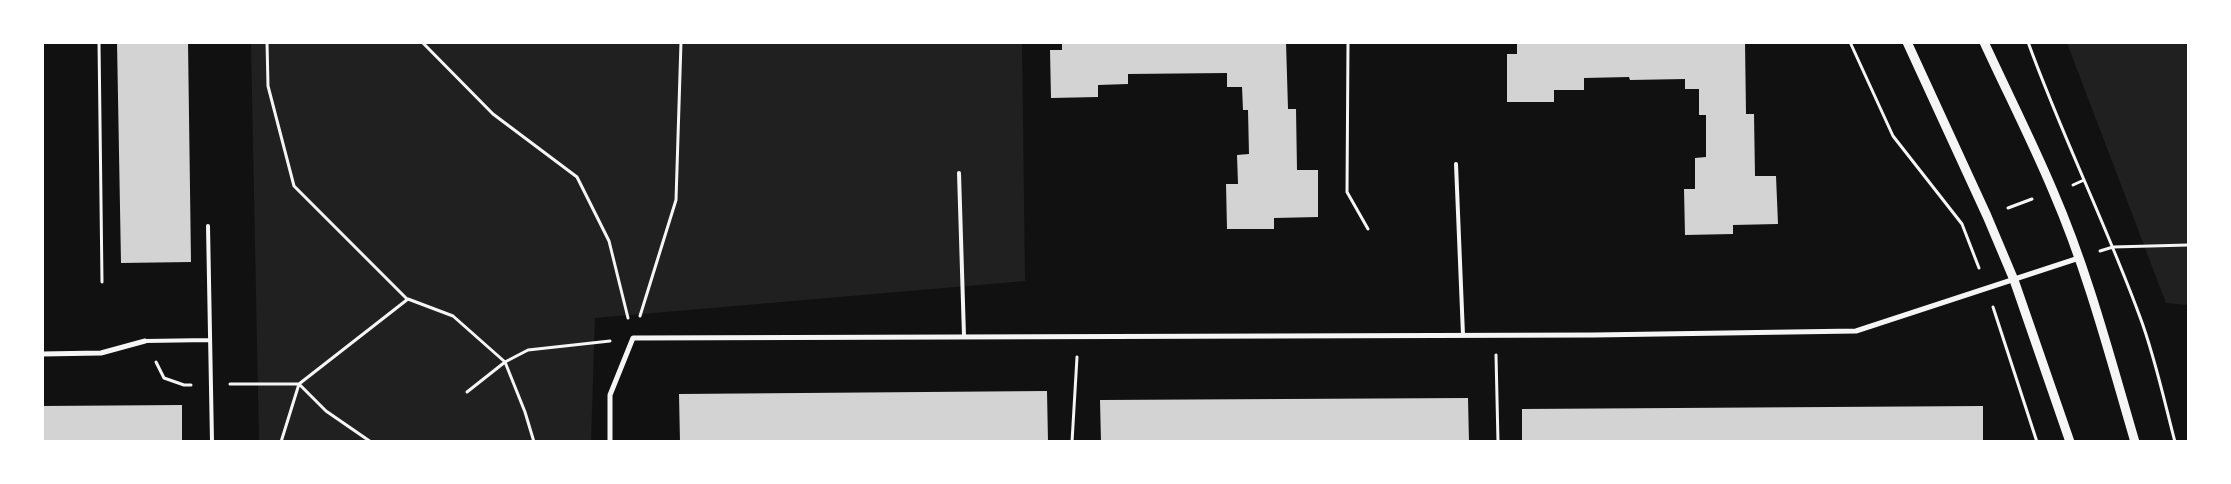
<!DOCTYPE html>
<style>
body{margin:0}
#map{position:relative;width:2231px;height:484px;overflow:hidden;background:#111;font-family:Roboto,sans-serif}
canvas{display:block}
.frame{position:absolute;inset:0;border:44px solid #fff;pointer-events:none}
</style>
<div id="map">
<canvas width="2231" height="484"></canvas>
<div class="frame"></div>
</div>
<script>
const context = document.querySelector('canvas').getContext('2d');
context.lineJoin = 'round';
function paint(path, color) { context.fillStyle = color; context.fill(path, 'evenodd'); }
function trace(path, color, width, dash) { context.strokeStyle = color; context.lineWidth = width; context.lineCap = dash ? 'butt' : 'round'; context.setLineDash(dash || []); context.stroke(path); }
paint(new Path2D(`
 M251,43h771l3,238 -430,37 -4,123h-332z
 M2067,43h121v262l-22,-2z`), '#202020');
paint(new Path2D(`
 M117,42h71l3,220 -70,1z
 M1062,42h224l2,67h8l1,61h21v47l-44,1v11h-47l-1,-45h12l-1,-29 12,-1 -1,-44h-5l-1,-23h-15v-14l-99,1v10l-30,1v12l-47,1 -1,-48h12z
 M1517,42h228l1,72h8l1,62h21l2,48 -45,1v9l-48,1 -1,-46h11v-31l11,-1v-42h-7v-26h-14v-10l-55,1 -1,-3 -45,1v12h-30v12h-47v-48h10z
 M1047,391l1,51h-368l-1,-48z
 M1468,398l1,44h-368l-1,-42z
 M182,405v37h-140v-36z
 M1983,406v36h-461v-33z`), '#d3d3d3');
trace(new Path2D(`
 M99,42l3,240
 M267,42l1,44 26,100 113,113
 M422,42l71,72 84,63 32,64 19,77
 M1348,42l-1,150 21,37
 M1850,42l43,94 69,88 17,44
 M2028,42c34,94 78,182 112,275 15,40 24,83 35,125
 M2073,185l11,-5
 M2008,208l24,-9
 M2100,251l13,-4 75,-2
 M1993,307l44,135
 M640,316l36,-116 5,-158
 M1496,355l2,87
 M156,362l8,16 20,7h7
 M230,384h69l109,-85 45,17 52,46 20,50 9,30
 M467,392l38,-30 23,-12 82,-9
 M281,442l18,-58 27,27 45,31
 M1072,442l5,-85`), '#f5f5f5', 3);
trace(new Path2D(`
 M1456,164l7,171
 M959,173l5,163
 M208,226l4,216
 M145,341l65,-1`), '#f5f5f5', 4);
trace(new Path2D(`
 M42,354l59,-1 44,-12
 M610,442v-47l23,-57 961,-3 262,-4 223,-73`), '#f5f5f5', 5);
trace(new Path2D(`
 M1907,42l80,174 27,64 56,162
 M1984,42c23,50 48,99 69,149 35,81 57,166 82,251`), '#f5f5f5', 9);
</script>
